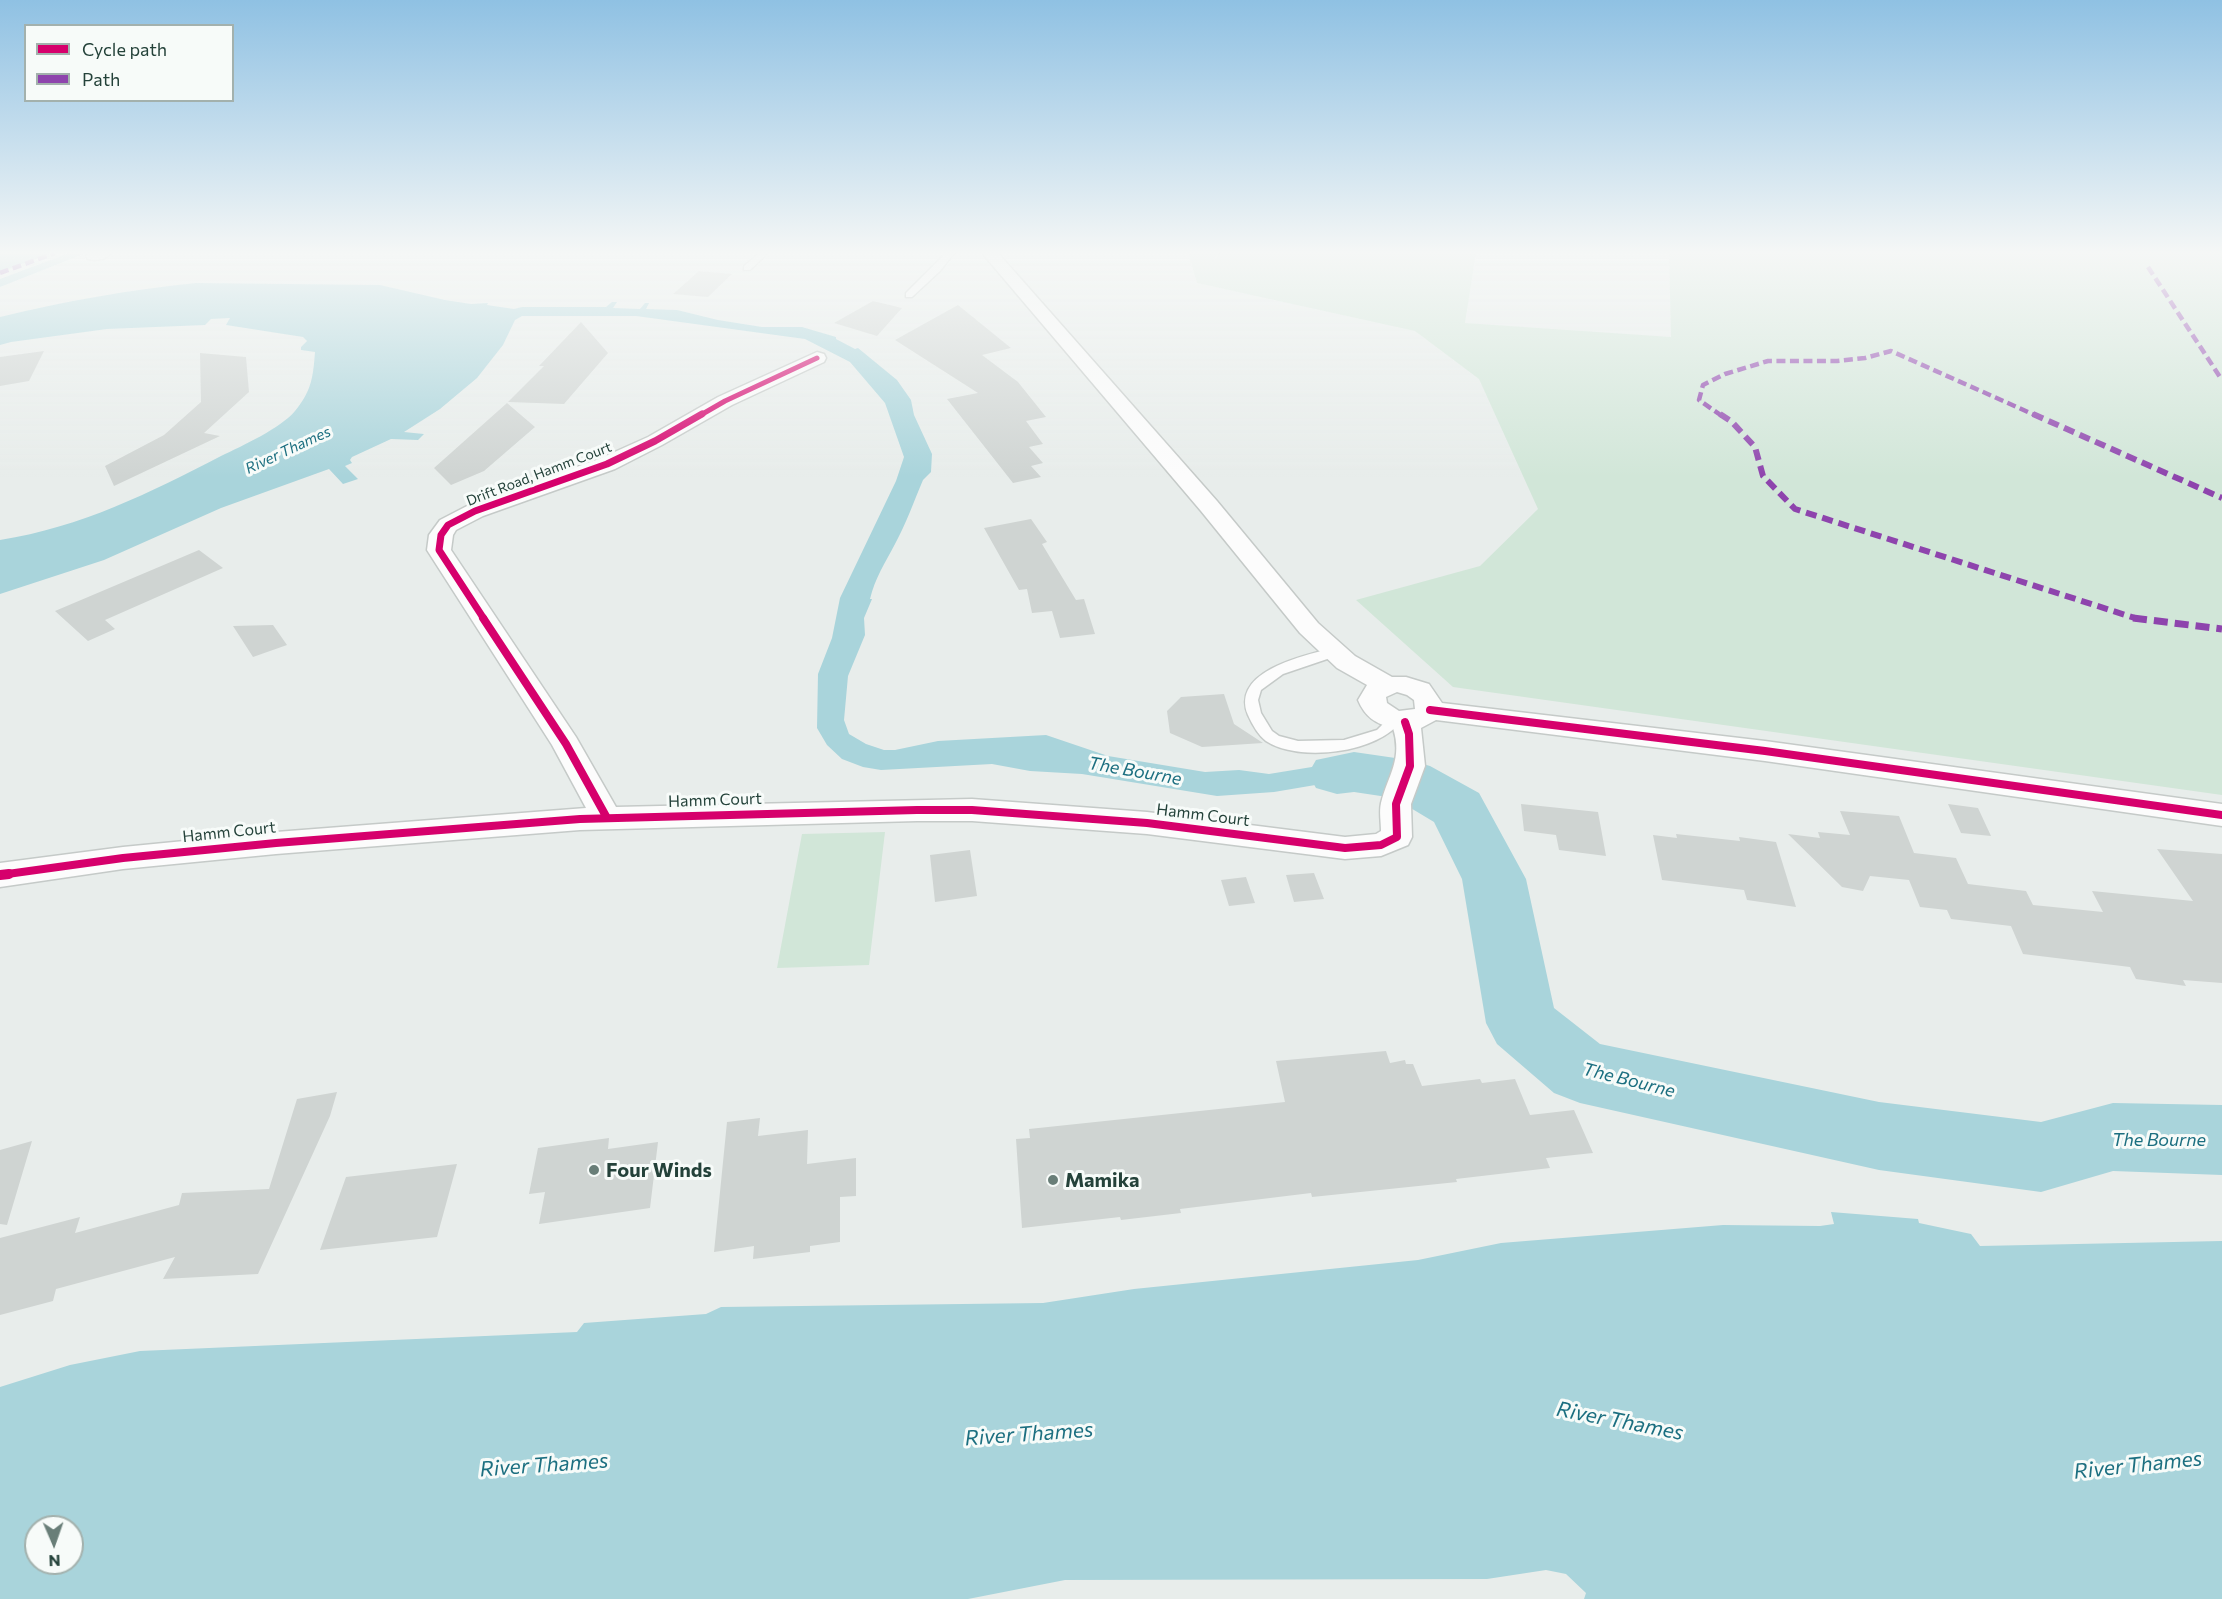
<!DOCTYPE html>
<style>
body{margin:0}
#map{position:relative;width:2222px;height:1599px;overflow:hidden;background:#e8edeb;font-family:Commissioner,sans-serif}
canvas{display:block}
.legend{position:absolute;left:24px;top:24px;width:210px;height:78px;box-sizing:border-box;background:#f7fbf9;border:2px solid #a3b1ad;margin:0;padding:8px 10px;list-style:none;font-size:18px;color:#24423a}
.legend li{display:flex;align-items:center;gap:12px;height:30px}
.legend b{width:30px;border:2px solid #a3b1ad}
.north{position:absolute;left:24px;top:1515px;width:60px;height:60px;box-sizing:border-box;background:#f7fbf9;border:2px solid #a3b1ad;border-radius:50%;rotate:178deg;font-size:16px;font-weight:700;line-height:24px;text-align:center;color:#24423a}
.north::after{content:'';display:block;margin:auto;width:21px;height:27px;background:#697e78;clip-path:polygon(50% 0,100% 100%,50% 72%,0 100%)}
</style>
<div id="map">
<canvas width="2222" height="1599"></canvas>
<ul class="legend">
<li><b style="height:8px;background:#d6006c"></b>Cycle path</li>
<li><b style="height:8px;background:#8e44ad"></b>Path</li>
</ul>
<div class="north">N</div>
</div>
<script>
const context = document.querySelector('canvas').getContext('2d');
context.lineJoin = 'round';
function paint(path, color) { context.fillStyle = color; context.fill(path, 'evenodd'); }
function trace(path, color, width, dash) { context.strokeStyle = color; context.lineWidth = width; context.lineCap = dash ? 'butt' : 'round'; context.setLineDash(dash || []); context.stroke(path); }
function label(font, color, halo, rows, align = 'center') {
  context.font = font + ' Commissioner,sans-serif'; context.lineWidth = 6; context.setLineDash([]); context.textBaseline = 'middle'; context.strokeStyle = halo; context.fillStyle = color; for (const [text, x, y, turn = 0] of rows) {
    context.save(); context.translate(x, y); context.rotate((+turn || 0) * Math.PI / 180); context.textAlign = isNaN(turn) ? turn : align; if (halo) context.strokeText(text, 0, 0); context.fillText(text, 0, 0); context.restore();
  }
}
paint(new Path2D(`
 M1188,253h31l-7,10 8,-10h256l-11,70 206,14 -2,-84h553v542l-769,-108 -97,-87 124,-34 58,-57 -59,-130 -64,-48 -218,-48z
 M885,832l-16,133 -92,3 25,-134z`), '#d1e6d8');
paint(new Path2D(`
 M0,253h52l-52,19z
 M69,253h17l-86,34v-8z
 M196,283l184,2 65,15 26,4 17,-1 -1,2 27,4 8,-2h84l6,-5h5l-4,6 27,1 5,-6h4l-3,6 31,1 41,10 44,7h40l34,10v2l19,10 3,-1 39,32 14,20 3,15 18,39 -1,18 -8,8c-9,21 -17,44 -28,64 -10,19 -20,34 -25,55h2l-8,19 1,17 -17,41 -4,44 5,14 17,10 18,6h11l43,-9 108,-6 62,21 97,16 34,-2 30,4 49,-8 27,-1 39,1 23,7 -8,16 -20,-6 -46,-1 -59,10 -57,4 -135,-22 -52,-3 -38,-7 -111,6 -18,-3 -21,-8 -15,-14 -10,-17 1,-54 14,-36 8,-40 56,-117 8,-24 -19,-54 -35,-41 -45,-23 -169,-23h-114l-7,4 -12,25 -26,33 -37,31 -36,23 20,2 -6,6 -27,-1 -39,18 -2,3 2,3 -7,3 13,13 -15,5 -14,-15 -108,39 -117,52 -104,34v-54c82,-13 149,-47 221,-84 21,-10 60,-28 74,-45 17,-21 18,-34 20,-59l-14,-2v-3l6,-6 -4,-4 -77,-12 4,-7 -19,1 -6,6 -98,4 -96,13 -11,3v-28c65,-16 129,-27 196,-34z
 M1831,1212l87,7 1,4 52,11 9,12 242,-5v358h-638l2,-6 -20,-19 -20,-4 -59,9 -422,1 -97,19h-968v-212l70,-22 70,-14 437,-19 7,-9 122,-9 15,-7 322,-4 91,-14 284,-29 83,-17 222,-18 97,1 14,-2zM36,1527h36v36h-36z`), '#a9d4db');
paint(new Path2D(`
 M1354,752l55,8 21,6 49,27 47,86 28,129 46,36 279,58 162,20 72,-19 109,2v70l-109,-4 -72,21 -162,-22 -299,-67 -26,-10 -57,-49 -11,-21 -24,-144 -28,-57 -40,-24 -40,-6 -17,2 -21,-6 -8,-14 8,-14z`), '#a9d4db');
paint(new Path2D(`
 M699,271l33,3 -24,23 -35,-3z
 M873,301l29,7 -25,28 -43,-13z
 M958,305l53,43 -29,7 36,27 28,35 -20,4 17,23 -14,3 14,16 -12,3 10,11 -28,6 -66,-84 31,-6 -83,-53z
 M581,322l27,31 -44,51 -56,-2 36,-36h-5z
 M44,351l-15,30 -29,5v-29z
 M200,353l46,4 3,35 -45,41 16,3 -106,50 -9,-20 59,-31 37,-33z
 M507,403l28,24 -51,44 -33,14 -17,-17z
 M1031,519l16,23 -5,2 34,56 8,-1 11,35 -35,4 -8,-27 -20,2 -5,-24 -8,1 -35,-62z
 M199,550l24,18 -118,52 10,9 -27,12 -33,-30z
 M273,625l14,20 -34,12 -20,-31z
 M1224,694l10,30 29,19 -61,4 -32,-14 -3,-22 14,-14z
 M1521,804l77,8 8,44 -47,-6 -3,-15 -32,-4z
 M1948,804l30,4 13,28 -30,-3z
 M1840,811l59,5 15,37 42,5 12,26 58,7 7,14 70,7 -11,-21 101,10 -36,-52 65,5v129l-39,-3 3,6 -50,-7 -6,-12 -107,-13 -12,-28 -60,-7 -4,-9 -27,-3 -11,-27 -39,-4 -7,15 -21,-4 -54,-53 32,4 -2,-6 32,3z
 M1676,834l64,7 -1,-4 37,5 20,65 -49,-7 -3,-10 -82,-10 -9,-45 24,3z
 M970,850l7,46 -42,6 -5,-47z
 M1314,873l10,26 -30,3 -8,-27z
 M1246,877l9,26 -26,3 -8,-26z
 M1386,1051l4,12 15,-3 1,4h7l9,22 58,-7 2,4 33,-4 15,36 44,-5 19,43 -47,5 4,10 -94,11 1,3 -145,15 -1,-4 -131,16 1,4 -60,7 -1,-3 -98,11 -6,-89 14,-1 -1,-9 256,-27 -9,-41z
 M337,1092l-7,24 -72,158 -95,5 12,-22 -119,32 -3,12 -53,14v-77l80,-21 -5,16 104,-28 3,-12 87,-4 28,-90z
 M760,1118l-2,18 50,-6 -1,34 49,-6v38l-16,1v45l-30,4v6l-57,7 1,-13 -40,6 13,-130z
 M609,1138l-1,11 50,-7 -8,66 -111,16 6,-32 -16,2 9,-46z
 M32,1141l-25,84 -7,-1v-74z
 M457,1164l-20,73 -117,13 26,-73z`), '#cfd4d2');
const lane = new Path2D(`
 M760,253h8l-18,17h-6v-4z
 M946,253h8l-14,18 -28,26h-6v-4z
 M1334,648l5,1 2,3 -2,3 -56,19 -22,16 -3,10 3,13 11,18 7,5 19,5 46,-1 33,-10 13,-13 5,-2 7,5c-23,33 -103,43 -136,21 -8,-6 -14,-17 -18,-26 -18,-44 57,-60 86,-67z`);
const street = new Path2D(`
 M88,253h23c-5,7 -15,8 -23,6l-2,-3z
 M982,253h16l219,248 101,122 37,33 37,21h14l23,7 13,19 323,38 457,63v22l-457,-65 -329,-41 -15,8 4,38 -14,38 1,33 -4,8 -27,11 -36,3 -198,-25 -175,-13h-55l-337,9 -304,24 -153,15 -123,18v-24l123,-16 153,-15 310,-24 -34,-63 -125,-195 2,-15 11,-15 27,-14 132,-47 49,-22 70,-40 99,-45 7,2 2,4 -2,4 -92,43 -70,40 -47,24 -132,47 -27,14 -3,5 -2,15 125,187 40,70 356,-8 175,13 198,25 31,-3 5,-3c0,-9 -2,-20 0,-28 7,-28 22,-44 12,-75 -17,-4 -28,-11 -35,-28l9,-15 -30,-17 -37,-35 -99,-122zM1397,692l10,3 7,5 1,9 -16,2 -12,-8 -1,-6z`);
trace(lane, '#c5cac8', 3);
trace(street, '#c5cac8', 3);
paint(lane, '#fcfcfc');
paint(street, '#fcfcfc');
trace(new Path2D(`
 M2148,267l74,113
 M0,273l55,-20
 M1722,416l-23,-16 4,-15 22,-11 43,-13h69l28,-3 26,-7 146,65`), '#8e44ad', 4.5, [9, 4.5]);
trace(new Path2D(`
 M1720,414l12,8 23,25 8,29 32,33 343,110
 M2033,414l189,84`), '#8e44ad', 6, [11, 6]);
trace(new Path2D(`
 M2133,618l89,11`), '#8e44ad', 7, [14, 7]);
trace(new Path2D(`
 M699,416l26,-15 92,-43`), '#d6006c', 5);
trace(new Path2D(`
 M484,619l-45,-69 2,-15 7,-10 27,-14 132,-47 48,-23 47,-27`), '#d6006c', 7);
trace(new Path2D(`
 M483,618l83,126 41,74
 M1430,710l335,41 457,64
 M0,875l123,-17 153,-15 304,-24 337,-9h55l175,13 198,25 36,-3 16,-8 -1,-33 14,-38 -1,-32 -4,-12`), '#d6006c', 8);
trace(new Path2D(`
 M0,875l9,-1`), '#d6006c', 10);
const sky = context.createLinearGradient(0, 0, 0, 477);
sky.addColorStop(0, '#8fc1e3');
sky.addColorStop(0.53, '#f5f7f6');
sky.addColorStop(1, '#f5f7f600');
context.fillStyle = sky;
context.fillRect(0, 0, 2222, 477);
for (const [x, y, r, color] of [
 [594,1170,6,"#697e78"],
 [1053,1180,6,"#697e78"]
]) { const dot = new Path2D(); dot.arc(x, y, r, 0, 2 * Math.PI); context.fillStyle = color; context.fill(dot); trace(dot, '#f7fbf9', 2); }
label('14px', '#24423a', '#f7fbf9', [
 ["Drift Road, Hamm Court",539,474,-21]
]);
label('italic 15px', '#1c6f80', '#f7fbf9', [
 ["River Thames",288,450,-25]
]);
label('16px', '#24423a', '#f7fbf9', [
 ["Hamm Court",715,800,-2],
 ["Hamm Court",1203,815,7],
 ["Hamm Court",229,832,-6]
]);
label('italic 18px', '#1c6f80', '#f7fbf9', [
 ["The Bourne",1135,771,10],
 ["The Bourne",1629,1080,14],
 ["The Bourne",2159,1140]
]);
label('bold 20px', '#24423a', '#f7fbf9', [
 ["Four Winds",606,1170],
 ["Mamika",1065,1180]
], 'left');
label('italic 21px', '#1c6f80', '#f7fbf9', [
 ["River Thames",1620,1421,11],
 ["River Thames",1029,1434,-4],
 ["River Thames",544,1465,-4],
 ["River Thames",2138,1465,-6]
]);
</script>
